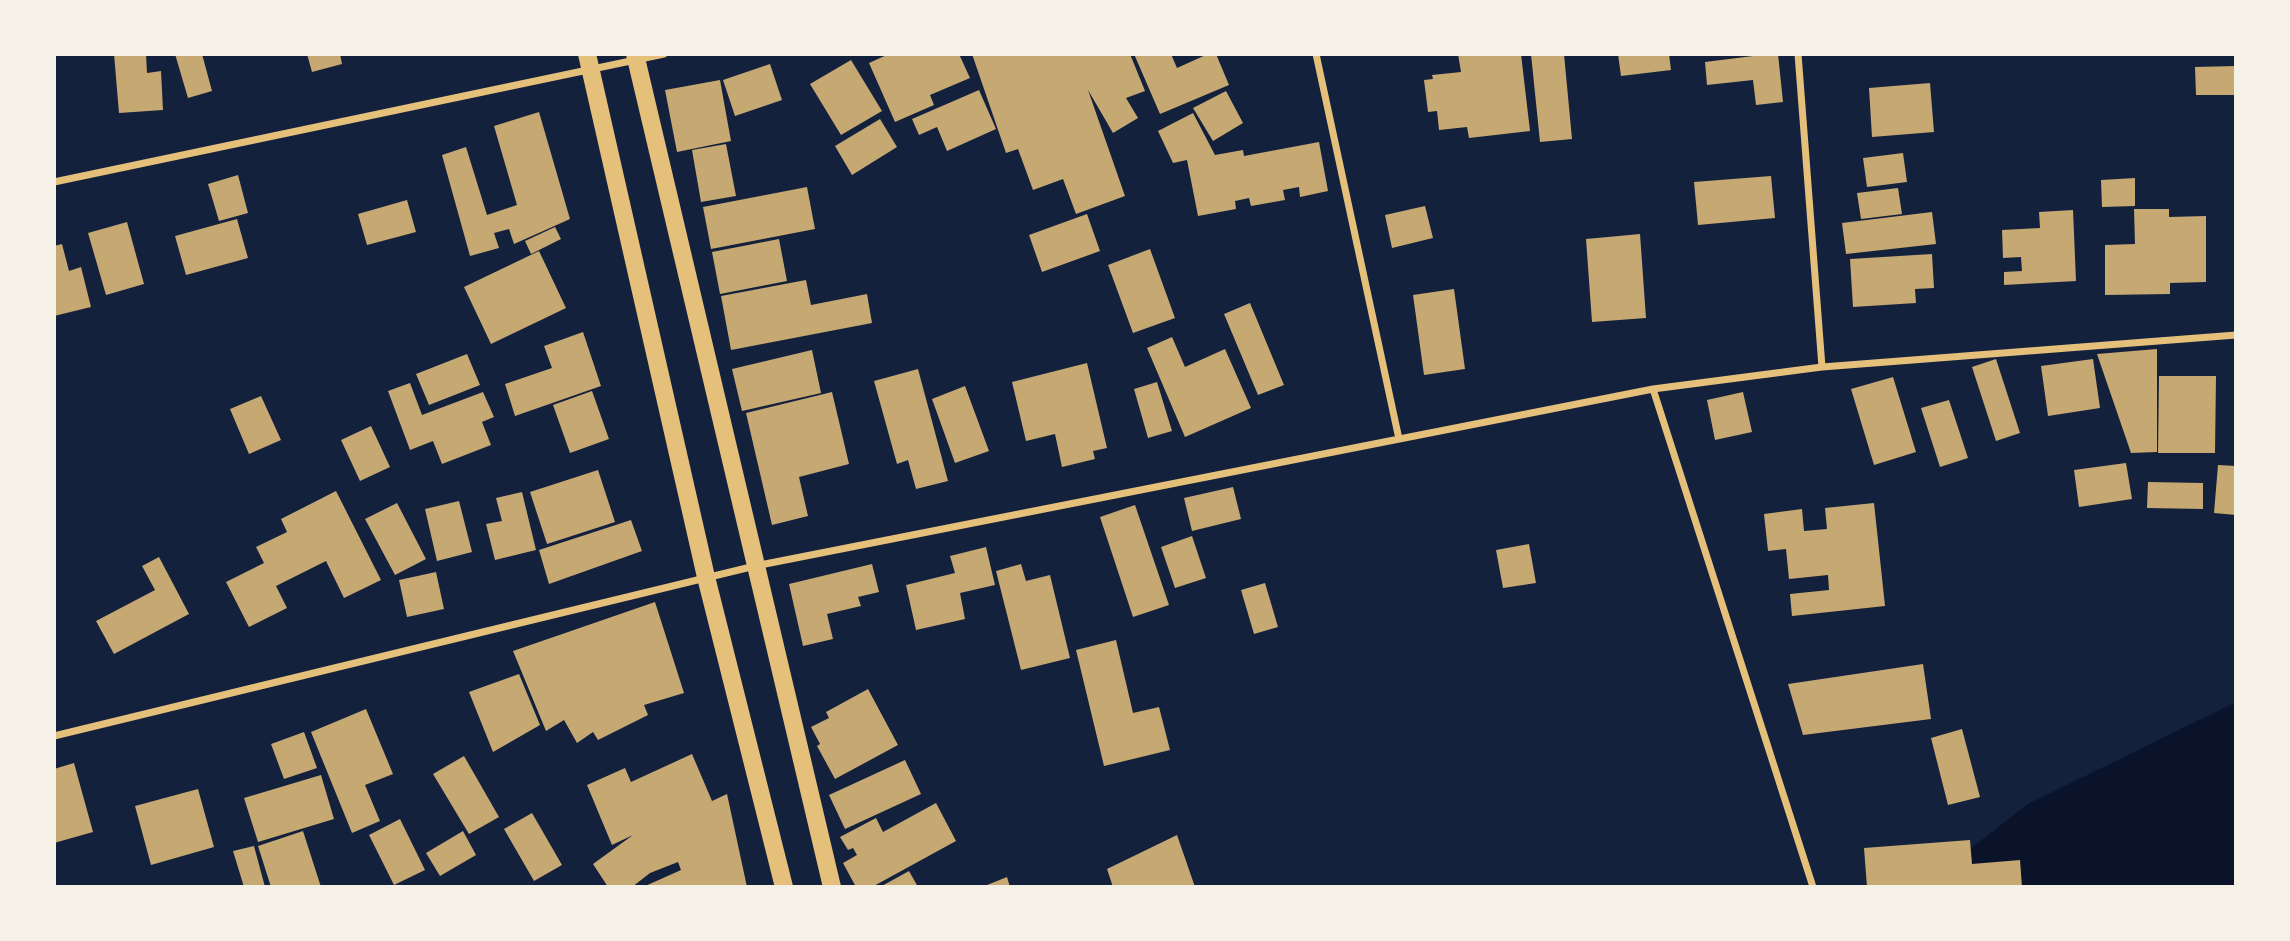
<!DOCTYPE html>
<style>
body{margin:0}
#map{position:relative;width:2290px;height:941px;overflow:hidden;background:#14213d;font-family:"Roboto Condensed",sans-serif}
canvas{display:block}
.frame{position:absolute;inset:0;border:56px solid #f6f1e7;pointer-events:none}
</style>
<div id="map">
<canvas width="2290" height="941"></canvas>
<div class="frame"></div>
</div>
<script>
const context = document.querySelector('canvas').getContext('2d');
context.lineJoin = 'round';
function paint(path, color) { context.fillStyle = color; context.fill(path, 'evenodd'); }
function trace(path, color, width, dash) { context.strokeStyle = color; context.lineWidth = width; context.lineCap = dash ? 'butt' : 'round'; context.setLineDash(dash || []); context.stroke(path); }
paint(new Path2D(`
 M2236,702v185h-315l107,-83z`), '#0b132b');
paint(new Path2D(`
 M114,54h32l1,19 14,-2 2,39 -44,3z
 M175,54h27l10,37 -24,7z
 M307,54h33l2,10 -30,8z
 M889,54h70l11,24 -40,17 4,10 -39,17 -26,-59z
 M972,54h158l15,37 -19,7 12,20 -25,15 -25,-43 37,106 -49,18 -13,-35 -30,11 -15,-41 -12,4z
 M1134,54h37l6,14 31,-14h8l13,31 -69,29z
 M1458,54h63l9,77 -61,7 -2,-11 -28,3 -2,-19 -9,1 -4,-32 9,-1 -1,-4 29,-3z
 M1531,54h33l8,85 -32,3z
 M1618,54h51l2,16 -50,6z
 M1769,54h9l5,48 -27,3 -3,-25 -46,5 -2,-23z
 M851,60l31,51 -41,24 -31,-51z
 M770,64l12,36 -47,16 -12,-36z
 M2236,66v29h-40l-1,-28z
 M720,80l11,61 -54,11 -12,-62z
 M1930,83l4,49 -62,5 -3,-49z
 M979,90l17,39 -49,22 -10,-24 -18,8 -7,-16z
 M1226,91l17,32 -30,18 -20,-33z
 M539,112l31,107 -56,25 -5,-15 -15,4 5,15 -29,8 -28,-101 24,-8 21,68 30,-10 -23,-79z
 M1193,113l22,42 28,-5 1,6 75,-14 9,49 -28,6 -1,-10 -16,3 2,10 -34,6 -2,-8 -14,3 1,8 -38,7 -11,-56 -14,3 -15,-32z
 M880,119l17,28 -45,28 -17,-29z
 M726,144l10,52 -35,6 -9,-52z
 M1903,153l4,29 -40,5 -4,-29z
 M238,175l10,38 -29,8 -11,-37z
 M1771,176l4,42 -77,7 -4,-43z
 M2135,178v28l-33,1 -1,-27z
 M807,187l8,42 -104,20 -8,-42z
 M1898,188l4,26 -41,5 -4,-26z
 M407,200l9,32 -49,13 -9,-31z
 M1425,206l8,32 -41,10 -7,-33z
 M2134,209h35v8l37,-1v66l-36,1v11l-65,1v-50l30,-1z
 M2073,210l3,71 -72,4v-13l18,-1 -1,-14 -18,1 -1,-28 38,-2 -1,-16z
 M1932,212l4,32 -90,10 -4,-31z
 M1087,214l13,37 -58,21 -13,-37z
 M237,219l11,39 -62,17 -11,-39z
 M127,222l17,62 -38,11 -18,-62z
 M555,227l6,12 -30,15 -6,-13z
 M1640,234l6,84 -54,4 -6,-83z
 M779,239l8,42 -67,13 -8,-42z
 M62,244l7,27 12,-4 10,40 -37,9v-70z
 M1150,249l25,69 -42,15 -25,-68z
 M539,251l27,57 -75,36 -27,-57z
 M1932,254l2,34 -19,1 1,14 -63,4 -3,-48z
 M806,280l5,25 56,-11 5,29 -141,27 -10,-54z
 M1454,289l11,80 -41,6 -11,-80z
 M1250,303l34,82 -26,10 -34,-81z
 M583,332l18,54 -86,30 -10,-32 47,-16 -8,-22z
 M1172,337l13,30 40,-18 26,59 -66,29 -38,-89z
 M2157,349v103l-26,1 -34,-99z
 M812,350l9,43 -79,18 -10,-42z
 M467,354l13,31 -51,20 -13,-31z
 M1996,359l24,74 -24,8 -24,-74z
 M2093,359l7,49 -52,8 -7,-50z
 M1087,363l20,85 -14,3 2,8 -33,8 -7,-33 -29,7 -14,-59z
 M918,369l30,112 -32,8 -8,-29 -11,4 -23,-83z
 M2159,376h57l-1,77h-57z
 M1893,377l23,75 -42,13 -23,-76z
 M1157,382l15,49 -24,7 -14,-49z
 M410,383l12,32 61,-23 11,25 -12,5 9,23 -49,19 -9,-23 -23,9 -22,-59z
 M965,386l24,65 -34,12 -23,-64z
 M592,391l17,48 -39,14 -17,-48z
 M832,392l17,72 -50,13 9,39 -36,9 -26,-112z
 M1743,392l9,40 -37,8 -8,-40z
 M261,396l20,44 -32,14 -19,-45z
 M1949,400l19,58 -28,9 -19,-59z
 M371,426l19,41 -30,14 -19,-41z
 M2126,463l6,36 -53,8 -5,-37z
 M2218,465l18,1v49l-22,-2z
 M598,470l17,52 -68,22 -17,-52z
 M2148,482l55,1v26l-56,-1z
 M1233,487l8,32 -49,12 -8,-33z
 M336,491l45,89 -37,18 -18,-37 -50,25 11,22 -38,19 -23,-45 38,-19 -8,-16 31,-15 -6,-13z
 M522,492l14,58 -41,10 -9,-36 16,-3 -6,-23z
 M459,501l13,51 -35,9 -12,-52z
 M397,503l29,56 -31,16 -30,-56z
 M1874,503l11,103 -93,10 -2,-22 39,-4 -1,-15 -39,4 -3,-30 -18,2 -4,-37 38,-5 2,22 23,-2 -2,-21z
 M1135,505l34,100 -36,12 -33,-100z
 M631,520l11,31 -93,33 -10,-34z
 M1192,536l14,42 -31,10 -14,-41z
 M1529,544l7,39 -33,5 -7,-38z
 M986,547l9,38 -35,8 5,26 -49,11 -10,-45 49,-12 -5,-17z
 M159,557l30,57 -75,40 -18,-33 59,-31 -13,-24z
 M872,564l7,28 -21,5 3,9 -34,8 6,25 -30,7 -14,-62z
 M1021,564l5,17 24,-6 20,83 -49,12 -25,-99z
 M436,572l8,37 -37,8 -8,-37z
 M1265,583l13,44 -24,7 -13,-44z
 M655,602l29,91 -40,12 4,10 -50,25 -5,-8 -16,11 -13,-23 -18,11 -33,-80z
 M1116,640l17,73 26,-6 11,43 -66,16 -28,-116z
 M1923,664l8,55 -128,16 -15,-51z
 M519,674l21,51 -47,27 -24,-60z
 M868,689l30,56 -63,34 -18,-33 3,-2 -9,-17 18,-9 -3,-6z
 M366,709l27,65 -28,11 15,36 -28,12 -41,-101z
 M1962,729l18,68 -32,8 -17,-67z
 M304,732l13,36 -33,11 -13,-35z
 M692,754l20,47 15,-7 20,93h-104l38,-17 -3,-8 -28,11 -18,14h-24l-15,-23 40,-29 -21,10 -25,-60 38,-17 6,14z
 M464,756l35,61 -30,17 -36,-60z
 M905,760l16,34 -76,35 -16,-34z
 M74,763l19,69 -39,11v-74z
 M321,775l13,44 -76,23 -14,-44z
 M198,789l16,58 -63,18 -16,-59z
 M936,803l20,38 -84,46h-16l-13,-24 14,-8 -4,-7 -5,2 -8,-13 36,-19 7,14z
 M532,813l30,52 -28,16 -30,-52z
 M400,819l25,51 -31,15 -25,-50z
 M303,831l18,56h-50l-13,-41z
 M463,831l13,24 -36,21 -14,-23z
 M1177,835l18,52h-82l-6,-18z
 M1970,840l2,24 48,-4 2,27h-155l-3,-39z
 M254,846l11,41h-21l-11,-36z
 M909,871l9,16h-38z
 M1007,877l3,10h-28z`), '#c6a872');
trace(new Path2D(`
 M1316,54l83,385
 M1798,54l24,313
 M54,182l610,-128
 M1653,389l160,498
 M54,736l701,-170 898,-177 169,-22 414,-32`), '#e5c07b', 7);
trace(new Path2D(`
 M587,54l119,523 78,310
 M635,54l197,833`), '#e5c07b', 18);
</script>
